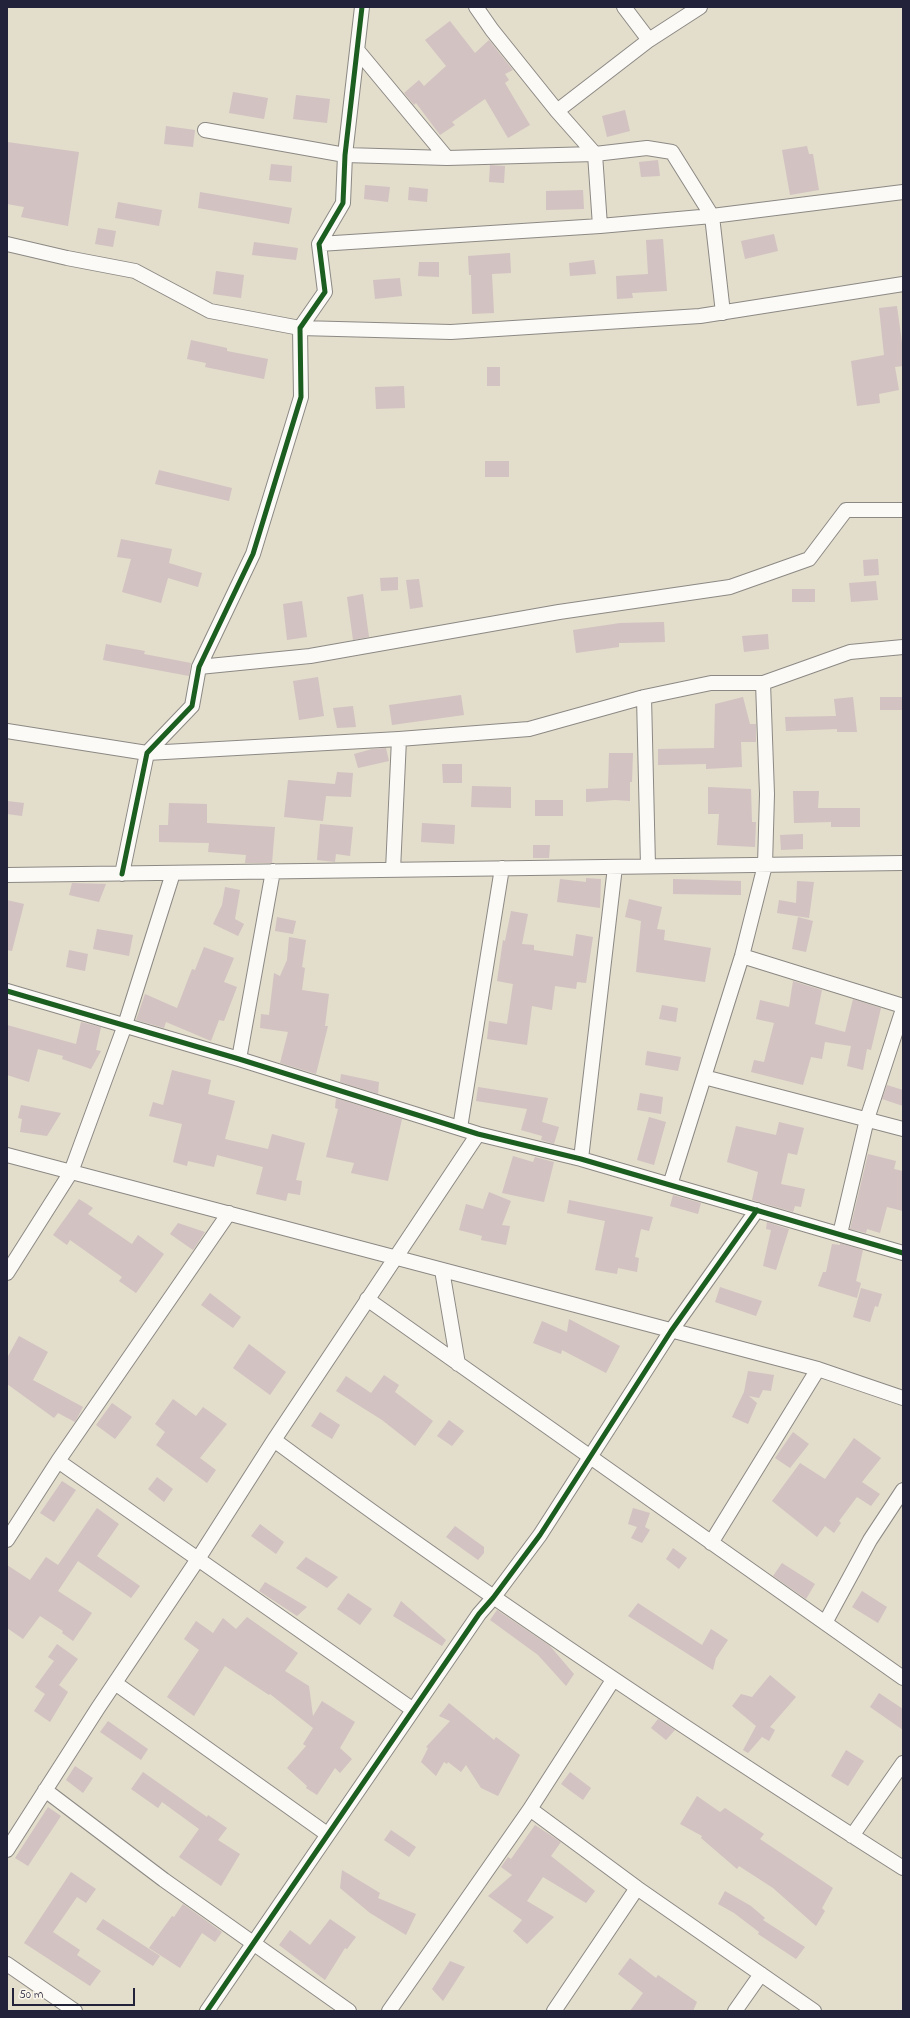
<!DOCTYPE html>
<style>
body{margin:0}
#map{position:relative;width:910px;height:2018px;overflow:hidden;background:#e3ddcc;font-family:"Indie Flower",sans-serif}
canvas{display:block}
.frame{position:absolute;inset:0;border:8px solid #22223b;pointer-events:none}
.scale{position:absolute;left:12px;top:1988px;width:123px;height:18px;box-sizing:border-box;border:2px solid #22223b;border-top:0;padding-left:5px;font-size:12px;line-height:14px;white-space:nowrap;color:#22223b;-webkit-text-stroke:3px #fbf7ec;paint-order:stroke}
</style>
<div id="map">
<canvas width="910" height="2018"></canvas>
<div class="frame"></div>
<div class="scale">50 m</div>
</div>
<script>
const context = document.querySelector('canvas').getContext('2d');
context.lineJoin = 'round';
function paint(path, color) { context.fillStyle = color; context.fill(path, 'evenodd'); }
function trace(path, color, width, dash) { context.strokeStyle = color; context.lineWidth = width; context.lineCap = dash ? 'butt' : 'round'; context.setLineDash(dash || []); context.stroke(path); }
paint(new Path2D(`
 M450,21l25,32 14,-13 24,30 -8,4 4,6 -4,3 25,42 -22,13 -23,-39 -33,23 3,3 -15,10 -24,-32 -2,2 -10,-12 15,-13 5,6 22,-20 -21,-26z
 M233,92l35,6 -4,21 -35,-6z
 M296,95l34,4 -3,24 -34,-4z
 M625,110l5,21 -23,6 -5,-21z
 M166,126l29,4 -2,17 -29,-3z
 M7,142l72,10 -11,74 -47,-9 3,-10 -17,-3z
 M807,146l2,8h4l6,36 -29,5 -8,-45z
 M658,160l2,16 -19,1 -2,-15z
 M271,164l21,2 -1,16 -22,-2z
 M490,165l15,1 -1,17 -15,-1z
 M365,185l25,2 -2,15 -24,-3z
 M409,187l19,2 -1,13 -19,-2z
 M583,190l1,19 -38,1v-19z
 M200,192l92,16 -3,16 -91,-16z
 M118,202l44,8 -3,16 -44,-8z
 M98,228l18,3 -3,16 -18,-3z
 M774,234l4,17 -33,8 -4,-18z
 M663,239l4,52 -35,2 1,5 -16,1 -1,-23 32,-2 -2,-34z
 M254,242l44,6 -2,12 -44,-5z
 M510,253l1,20 -19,1 2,39 -22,1 -1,-39h-2l-1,-19z
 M594,260l2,14 -26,2 -1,-13z
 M419,262h20v15l-21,-1z
 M216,271l28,4 -3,23 -28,-4z
 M400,278l2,18 -27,3 -2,-19z
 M897,306l6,44v16l-8,1 4,23 -20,4 1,9 -23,3 -6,-45 33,-6 -5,-47z
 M191,340l36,8v3l41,8 -4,20 -59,-12 1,-4 -19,-4z
 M487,367h13v19h-13z
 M404,386l1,22 -29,1 -1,-22z
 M485,461h24v16h-24z
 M159,470l73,18 -3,13 -74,-17z
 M121,539l51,10 -3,14 33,10 -4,14 -30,-9 -7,25 -39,-11 9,-33 -14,-2z
 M878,559l1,16 -15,1 -1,-16z
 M398,577v13l-17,1 -1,-13z
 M419,579l4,28 -13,2 -4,-29z
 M876,581l2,19 -27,2 -2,-19z
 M792,589h23v13h-23z
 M363,594l6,43 -16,3 -6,-43z
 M302,601l5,36 -20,3 -4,-36z
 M664,622l1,20 -46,1v4l-43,6 -3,-23 47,-7z
 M768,634l1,15 -25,3 -2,-16z
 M106,644l39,7 -1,3 47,9 -2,13 -86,-16z
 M318,677l6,39 -25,4 -6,-39z
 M461,695l3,20 -72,10 -3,-20z
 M743,697l7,27h6v18h-15l1,25 -36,2v-5l-48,1v-16l56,-1 1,-44z
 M853,697l4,35h-20v-3l-51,2 -1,-14 51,-1 -2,-17z
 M880,697h23v13h-23z
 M353,706l3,21 -19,1 -4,-20z
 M386,748l3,13 -31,7 -4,-14 18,-5z
 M609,753h24l-1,29h-2v19l-15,-1 -29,2v-13l22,-1z
 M442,764h20v19h-19z
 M337,772l16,1 -2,24 -25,-1 -3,25 -39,-4 4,-37 47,4z
 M472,786l39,1v21l-40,-1z
 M708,787l43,2 1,33h4l-1,25 -38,-2 2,-31h-11z
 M793,791h26l-1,17h42v19h-29v-5l-37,1z
 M535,800h28v16h-28z
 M7,801l17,2 -2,13 -15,-2z
 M169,803l38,1v19l68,4 -3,36h-27l1,-8 -38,-3 1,-9 -50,-1v-17h9z
 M422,823l33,2 -1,19 -33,-2z
 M320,824l33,3 -3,29 -14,-2 -1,8 -18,-2z
 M803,834v15l-22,1 -1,-15z
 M533,845h17l-1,13h-16z
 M586,878l15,1 -1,29 -43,-6 3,-23 26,3z
 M673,879l68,2v14l-68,-1z
 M797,881l17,1 -5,36 -32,-5 2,-13 17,3z
 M72,883l34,1 -7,18 -30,-7z
 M225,887l15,3 -5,29 9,5 -6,12 -25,-12 9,-19z
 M629,899l33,8 -5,22 8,1 -1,10 47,8 -6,34 -69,-10 5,-51 -16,-4z
 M7,900l17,4 -12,47 -5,-1z
 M511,911l17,3 -6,30 12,1v5l39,6 3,-22 17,3 -7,46 -9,-1 -1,7 -21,-3 -3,24 -20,-4 -5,39 -40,-6 2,-18 18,3 6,-40 -16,-3 6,-41 2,1z
 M277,917l19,4 -3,13 -18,-3z
 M798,917l15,4 -7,31 -14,-3z
 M97,929l36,6 -4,21 -36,-7z
 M289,937l17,3 -4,27 3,1 -3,22 27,4 -4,32h3l-12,48 -36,-11 8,-31 -28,-4 1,-14 8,1 5,-42 6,3 7,-16z
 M204,947l30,11 -10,24 13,5 -13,34 -5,-1 -8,21 -45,-19 -2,6 -28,-8 9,-26 32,14 15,-39 3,1z
 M69,950l19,4 -3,17 -19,-4z
 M793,981l29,9 -7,34 30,8 8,-33 28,9 -10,42 -4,-1 -4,21 -16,-4 4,-20 -26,-4 -3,17 -11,-2 -8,28 -52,-13 3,-12 10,2 10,-39 -18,-4 4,-19 29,7z
 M662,1005l16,3 -2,14 -17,-3z
 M81,1022l20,5 -5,23 5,1 -10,18 -29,-10 1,-3 -25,-7 -9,33 -22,-7v-50l69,19z
 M647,1051l34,6 -3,14 -33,-6z
 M172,1070l39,10 -3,14 27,7 -10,38 43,10 4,-15 33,9 -9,37 6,1 -2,14 -12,-2 -2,8 -30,-7 7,-27 -46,-12 -3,12 -26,-6 -1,5 -14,-4 9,-38 -33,-8 4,-14 10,3z
 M341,1074l38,8 -1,12 -38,-12z
 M887,1085l16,5v16l-21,-7z
 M478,1087l70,11 -6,24 17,5 -5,17 -13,-4 1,-4 -21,-6 6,-21 -51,-8z
 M640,1093l23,4 -2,17 -24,-4z
 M336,1098l66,21 -14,62 -37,-8 3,-10 -28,-6 12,-48 -3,-1z
 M21,1105l40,8 -14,23 -27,-4 2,-13 -4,-1z
 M649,1117l17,5 -12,43 -17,-5z
 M779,1122l25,6 -7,27 -9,-2 -7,31 24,5 -4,18 -6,-1 -2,6 -41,-12 6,-28 -31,-10 9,-36 40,9z
 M868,1154l28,7 -2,8 9,2v40l-16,-4 -7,26 -13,-4 -1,4 -16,-4z
 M513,1156l20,6 2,-5 19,5 -10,40 -42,-9z
 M489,1192l22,9 -9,24 8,1 -4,19 -25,-5 1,-4 -23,-6 7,-26 17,5z
 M673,1195l28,8 -3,11 -28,-8z
 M79,1199l14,9 -5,6 44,30 6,-9 26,19 -28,39 -17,-12 3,-4 -52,-37 -3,5 -14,-10z
 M569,1200l84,17 -4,14 -8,-2 -6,28 4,1 -2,14 -19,-4 -1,6 -22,-4 10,-49 -38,-8z
 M767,1222l22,7 -13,41 -13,-4 8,-36 -5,-1z
 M178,1223l27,9 -12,18 -23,-16z
 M840,1243l23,7 -7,31 5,2 -4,15 -39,-12 5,-14h3l6,-28 8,1z
 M720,1287l42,14 -6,15 -41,-14z
 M861,1288l21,6 -4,13 -3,-1 -5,16 -17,-5z
 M210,1293l31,24 -8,11 -32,-23z
 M569,1319l51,27 -14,27 -44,-23 -1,4 -28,-11 9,-22 25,11z
 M19,1336l29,16 -15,28 50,27 -8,15 -17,-9 -4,5 -47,-34v-26z
 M249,1344l37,28 -16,23 -37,-27z
 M748,1371l26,4 -3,16 -8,-1 -4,8 -10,-2 8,7 -9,21 -16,-7 12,-25z
 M384,1375l15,10 -4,7 38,29 -18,25 -33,-26 -46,-29 10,-15 25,17z
 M173,1399l23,17 7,-9 24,17 -27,34 16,12 -9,13 -51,-38 9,-13 -10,-8z
 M112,1403l20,14 -17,22 -19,-14z
 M320,1412l20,13 -8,14 -21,-13z
 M449,1420l15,11 -12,15 -15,-10z
 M793,1432l16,12 -19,24 -15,-10z
 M854,1438l27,20 -19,24 18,12 -9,12 -14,-9 -18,24 2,2 -7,10 -9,-7 -8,11 -45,-36 28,-38 25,16z
 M157,1477l16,12 -9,13 -16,-13z
 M62,1481l14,9 -22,32 -14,-9z
 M97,1508l22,16 -22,32 43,30 -9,12 -53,-37 -20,30 34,22 -19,28 -11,-8 1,-2 -23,-15 -17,23 -16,-11v-63l23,15 16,-23 12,8z
 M633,1508l17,5 -5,14 5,3 -8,13 -11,-5 6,-11 -9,-3z
 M260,1524l24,18 -8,12 -25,-18z
 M455,1526l29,21v6l-6,7 -32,-23z
 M673,1548l14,10 -8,11 -13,-10z
 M306,1557l32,20 -11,11 -31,-20z
 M782,1563l33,21 -9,15 -33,-23z
 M265,1582l42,25 -10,9 -38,-25z
 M862,1591l25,16 -9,16 -26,-16z
 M348,1593l24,16 -12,16 -23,-16z
 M401,1601l45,39 -4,6 -49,-30z
 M638,1603l64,42 9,-16 17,11 -12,18 -3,12 -85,-54z
 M497,1610l53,36 24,28 -8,12 -28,-31 -48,-35z
 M247,1617l51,36 -13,18 24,15 4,30 9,-15 33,21 -15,26 12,11 -12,14 -5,-5 -18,27 -11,-7 1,-2 -20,-18 19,-22 -3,-2 10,-16 -43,-34 -1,1 -44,-29 -31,50 -27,-19 32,-47 -15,-11 12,-18 17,12 10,-15 13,11z
 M57,1644l21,15 -19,26 9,7 -18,30 -16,-11 11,-17 -10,-7 19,-26 -6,-4z
 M770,1675l26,22 -26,30 5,3 -6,11 -7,-4 -14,16 -5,-3 13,-24 -24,-20 9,-12 11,3z
 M879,1693l24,16v21l-33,-23z
 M449,1703l45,37 2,-3 24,18 -22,41 -17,-8 -15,-23 -5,7 -13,-10 -1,2 -3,-2 -8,14 -15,-14 7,-14 -2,-1 24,-26 -11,-5z
 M658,1719l17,11 -9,10 -15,-12z
 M108,1721l40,28 -7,11 -41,-28z
 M846,1750l18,11 -16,25 -17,-10z
 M75,1766l18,12 -10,15 -17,-13z
 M143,1772l64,45 1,-2 19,13 -9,12 22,14 -19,32 -42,-29 20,-28 -37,-27 -4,6 -27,-19z
 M570,1772l21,16 -8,12 -22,-16z
 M697,1796l23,16 5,-4 39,26 -4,5 73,49 -11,20 3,3 -9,15 -43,-38 -34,-22 -2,3 -36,-31 1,-2 -22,-12z
 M48,1807l13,9 -33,50 -13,-8z
 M535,1825l26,17 -10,14 44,35 -9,12 -43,-26 -16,24 27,16 -27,27 -14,-13 9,-11 -34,-24 24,-21 -11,-8 7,-10 3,2z
 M391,1830l25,17 -7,10 -25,-17z
 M342,1870l38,23 -2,5 38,16 -10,21 -36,-22 -30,-25z
 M71,1872l25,17 -10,14 -9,-6 -24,35 27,18 -3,5 24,16 -11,15 -66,-43z
 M725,1891l26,15 14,12 -2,2 42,27 -9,12 -38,-25 1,-2 -25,-19 -16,-9z
 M183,1904l39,28 -7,10 -13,-9 -22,35 -31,-20 23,-32 2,1z
 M103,1919l57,37 -7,10 -57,-37z
 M330,1919l26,18 -9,12 -2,-1 -20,32 -46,-35 11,-15 20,15z
 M630,1958l26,20 2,-3 39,27 -4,9h-63l13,-18 -25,-19z
 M450,1961l15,6 -22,34 -11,-12z`), '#d2c2c1');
const minor = new Path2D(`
 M476,7l16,23 65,81 38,43 5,72
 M624,7l25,33
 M358,51l89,107
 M557,111l92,-71 51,-33
 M205,130l140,25 102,3 148,-4 52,-6 25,4 40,64 191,-24
 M7,244l60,14 68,13 75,40 90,17 151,4 249,-16 203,-32
 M319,244l281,-18 112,-10 11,97
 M199,667l111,-11 249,-44 171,-25 79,-28 37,-49h57
 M644,697l4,169
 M7,731l140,22 252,-14 130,-10 115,-32 67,-14h52l87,-31 53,-5
 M393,870l6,-131
 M122,874l25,-121 45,-47 7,-39 54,-113 48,-157 -1,-69 25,-36 -6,-48 24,-41 2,-48 17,-148
 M7,875l896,-12
 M742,956l161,50
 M7,991l232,68 239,75 103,25 322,94
 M239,1059l34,-188
 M704,1077l199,52
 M460,1128l42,-260
 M7,1155l811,214 85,29
 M581,1159l34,-292
 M670,1185l72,-229 23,-91 2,-71 -4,-111
 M840,1234l27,-115 36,-110
 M442,1270l16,94
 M7,1273l64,-101 54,-147 48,-152
 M367,1299l536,379
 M274,1440c204,151 415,292 629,428
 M58,1461l354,248
 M7,1540l51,-79 171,-248
 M711,1543l107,-174
 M825,1623l45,-83 33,-50
 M115,1683l212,151
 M45,1790l119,90 185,131
 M530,1809l107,79 177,123
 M852,1836l51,-73
 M7,1850l91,-142 100,-149 76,-119 204,-306
 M7,1964l68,47
 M207,2011l272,-397 14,-16 47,-63 131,-204 86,-121
 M389,2011l141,-202 83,-129
 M554,2011l83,-123
 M735,2011l26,-37`);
trace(minor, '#8c8984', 16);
trace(minor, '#fbfaf7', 14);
trace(new Path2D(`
 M122,874l25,-121 45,-47 7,-39 54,-113 48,-157 -1,-69 25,-36 -6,-48 24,-41 2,-48 17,-148
 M7,991l232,68 239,75 103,25 322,94
 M207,2011l272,-397 14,-16 47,-63 131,-204 86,-121`), '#1b5e20', 5);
</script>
